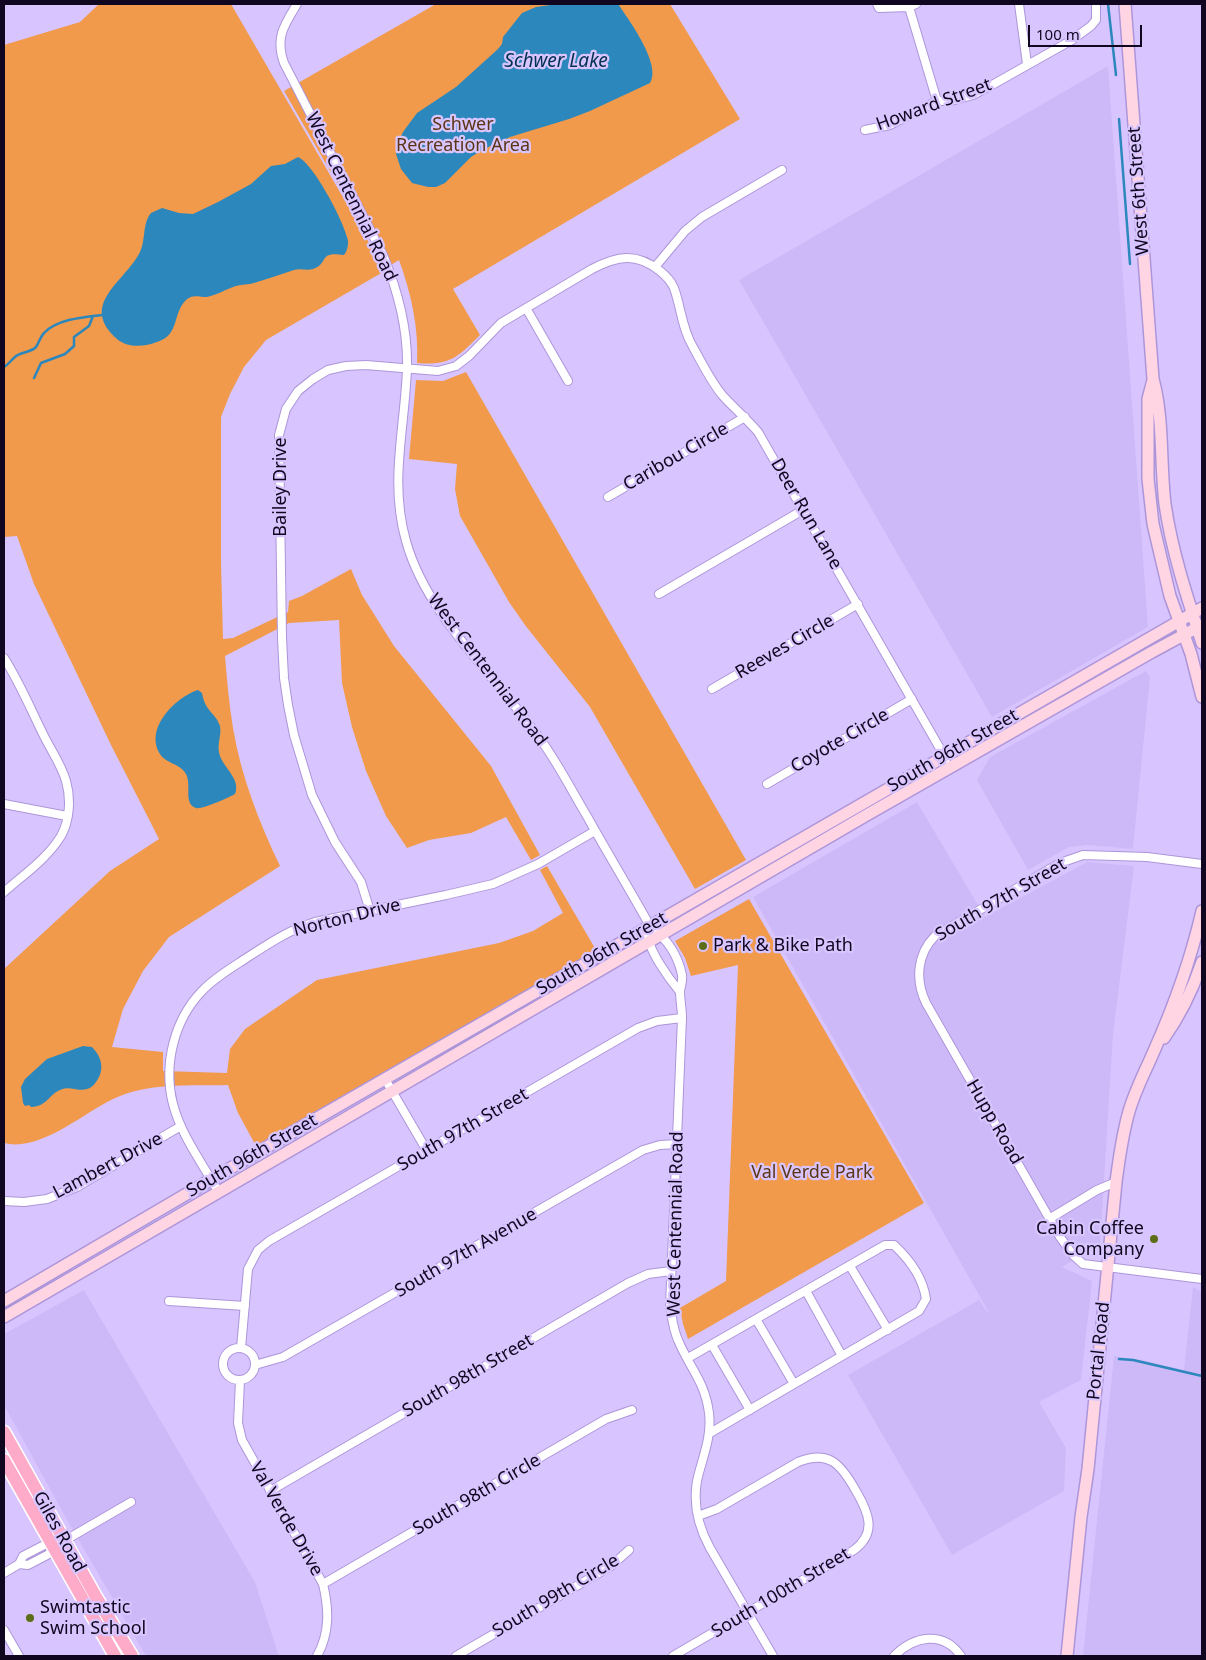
<!DOCTYPE html>
<style>
body{margin:0}
#map{position:relative;width:1206px;height:1660px;overflow:hidden;background:#d8c5ff;font-family:"Noto Sans",sans-serif}
canvas{display:block}
.frame{position:absolute;inset:0;border:5px solid #10061f;pointer-events:none}
.scale{position:absolute;left:1028px;top:25px;width:114px;height:22px;box-sizing:border-box;border:2px solid #10061f;border-top:0;padding-left:6px;font-size:15px;line-height:18px;white-space:nowrap;color:#10061f;-webkit-text-stroke:4px #d8c5ff;paint-order:stroke}
</style>
<div id="map">
<canvas width="1206" height="1660"></canvas>
<div class="frame"></div>
<div class="scale">100 m</div>
</div>
<script>
const context = document.querySelector('canvas').getContext('2d');
context.lineJoin = 'round';
function paint(path, color) { context.fillStyle = color; context.fill(path, 'evenodd'); }
function trace(path, color, width, dash) { context.strokeStyle = color; context.lineWidth = width; context.lineCap = dash ? 'butt' : 'round'; context.setLineDash(dash || []); context.stroke(path); }
function label(font, color, halo, rows, align = 'center') {
  context.font = font + ' "Noto Sans",sans-serif'; context.lineWidth = 4.5; context.setLineDash([]); context.textBaseline = 'middle'; context.strokeStyle = halo; context.fillStyle = color; for (const [text, x, y, turn = 0] of rows) {
    context.save(); context.translate(x, y); context.rotate((+turn || 0) * Math.PI / 180); context.textAlign = isNaN(turn) ? turn : align; if (halo) context.strokeText(text, 0, 0); context.fillText(text, 0, 0); context.restore();
  }
}
paint(new Path2D(`
 M1108,66l40,561 -156,90 -253,-437z
 M1146,671l4,6 -17,172 -46,-4 -18,2 -41,23 -51,-90 13,-23z
 M917,802l68,115 102,-55 47,4 -21,169 -13,210 -38,22 30,14 -11,99 -42,22 27,46 -2,43 -112,64 -104,-180 131,-75 8,12 9,-5 -8,4 -235,-414z
 M1193,1287l9,5v364h-119l31,-300 28,4 42,10z
 M84,1290l171,292 24,74h-133l-79,-136 -63,-115v-71z`), '#ceb9f8');
paint(new Path2D(`
 M99,4h132l135,233 17,35 -117,68 -22,27 -14,27 -9,23v147l2,75 10,-1 55,-26 1,-11 13,-5 49,-27 11,26 32,51 97,120 49,89 -9,5 -25,-43 -35,16 -42,7 -22,8 -21,-32 -20,-45 -14,-44 -10,-44 -3,-63 -50,3 -64,33c2,24 4,48 8,72 8,48 26,94 47,138l-111,71 -26,34 -20,38 -11,38 51,5v19l64,2 3,-24 15,-20 72,-49 182,-37 34,-12 30,-18 -23,-43 7,-4 49,84 -340,196 -18,-33 -10,-28c-38,1 -82,-3 -117,15 -30,15 -72,52 -107,43v-174l106,-98 49,-32 -48,-94 -77,-161 -17,-48 -13,1v-492l76,-23z
 M436,4h234l70,115 -287,170 27,46c-22,22 -30,31 -63,28 2,-35 -6,-70 -18,-103l-13,8 -102,-177z
 M466,372l280,488 -51,29 -105,-182 -65,-82 -16,-23 -49,-86 -5,-27 2,-25 -48,-5 7,-79 27,1z
 M749,899l175,304 -236,136 -5,-15 -3,-16 46,-27 12,-316 -47,11 -6,-18 -10,-17z`), '#f19a4b');
paint(new Path2D(`
 M558,4h60c11,16 44,61 32,79l-60,28 -21,8 -59,18 -28,13 -11,7 -26,26 -9,4h-8l-16,-4 -11,-14 -5,-15 2,-11 5,-11 14,-19 39,-26 42,-38 4,-5 1,-7 19,-24 14,-6z
 M298,157c15,6 45,63 49,80 2,5 1,10 -1,15l-2,3c-27,-4 -14,8 -31,14 -6,2 -12,-1 -19,1 -13,4 -26,9 -40,13 -6,2 -12,1 -18,3 -10,3 -19,9 -29,11 -8,0 -15,-3 -21,3 -14,14 -6,35 -29,42 -12,5 -30,6 -40,-3 -39,-35 8,-57 23,-87 6,-12 2,-28 11,-39l11,-5 17,5 14,1 25,-12 33,-18 20,-18 14,-2z
 M198,690l4,3c3,19 14,20 18,33 2,10 -4,18 0,30 5,13 21,24 15,38 -5,3 -34,16 -39,14 -13,-4 -4,-23 -10,-34 -6,-11 -20,-10 -26,-20 -16,-26 16,-57 38,-64z
 M83,1046l9,1c10,10 13,23 4,35 -2,3 -5,6 -9,7 -9,3 -18,-4 -27,1 -12,5 -12,16 -29,17l-2,-2 -4,1 -2,-3 -2,-16 4,-8 22,-20z`), '#2c87bd');
trace(new Path2D(`
 M1108,4l8,71
 M1119,119l11,145
 M4,367c5,-3 7,-7 11,-10 5,-5 15,-4 21,-10 3,-4 4,-10 8,-14 13,-14 40,-16 58,-18
 M34,378l7,-15 24,-9 9,-8v-9l15,-11 4,-10
 M1119,1359l14,1 69,16`), '#2c87bd', 2.5);
const street = new Path2D(`
 M297,4c-13,21 -22,34 -13,59l99,192c15,36 25,74 24,113 -2,60 -18,114 -1,173 21,76 93,138 137,202 17,24 30,50 45,75 20,36 42,72 62,108 16,12 28,29 32,49 1,5 -1,10 -2,16 0,9 2,18 2,27l-12,288c2,11 3,23 8,34 11,27 27,41 31,73 3,25 -7,45 -12,68 -4,23 2,47 13,67l63,108
 M877,4l2,4 30,-1
 M916,4l-7,3 28,94
 M1019,4l8,60
 M865,130l25,-5 47,-24h14l22,-6 19,-10 80,-45 19,-14 5,-6v-16
 M655,267l30,-36 17,-14 80,-47
 M526,308l42,73
 M608,497l137,-80
 M659,594l144,-84
 M4,658c16,25 27,52 40,78 7,14 18,30 22,45 5,17 4,39 -5,55 -14,23 -38,39 -57,56
 M712,689l146,-85
 M767,784l145,-85
 M4,804l63,12
 M1202,864l-55,-7 -64,-2 -23,8 -125,73c-18,18 -20,44 -9,67l134,234 13,18 10,9 119,15
 M370,911l-9,-29 -26,-40 -23,-47 -18,-60 -6,-30 -4,-27 -2,-40 -3,-203 7,-26 12,-18 15,-12 15,-9 18,-4 20,-1 72,6 18,-5 13,-10 32,-33 91,-54c25,-13 44,-17 68,2 5,4 11,10 14,17 7,19 8,41 19,59 9,16 18,35 30,49 11,12 24,23 35,36l188,327
 M650,926c-1,2 -2,6 -2,7 -1,16 22,47 32,59
 M385,1079l42,72
 M218,1191c-16,-28 -37,-56 -45,-87 -10,-39 1,-84 29,-113 13,-14 31,-24 46,-34 23,-15 41,-27 67,-35l131,-27 47,-11 45,-20 57,-33
 M4,1201l20,1 23,-3 30,-12 104,-61
 M1049,1219l48,-29 19,-8
 M850,1266l38,64
 M806,1291l36,65
 M169,1301l76,5
 M756,1319l38,65
 M712,1345l38,65
 M223 1364a16 16 0 1 1 32 0a16 16 0 1 1-32 0Z
 M241,1348l7,-79 10,-19 11,-9 369,-213 19,-7 25,-3
 M688,1358l197,-113h9c15,14 29,33 32,54l-7,12 -209,122
 M255,1365l28,-8 360,-207 17,-5 17,-1
 M240,1381l-2,42 4,17 81,144c6,25 7,49 -6,72
 M270,1491l358,-208 20,-9 23,-3
 M19,1564l9,1 21,-11 6,-4 9,-9 67,-39
 M4,1573l15,-9 4,-8 29,-15
 M323,1584l283,-165 26,-9
 M4,1630l15,26
 M456,1656l155,-90 18,-16
 M673,1656l181,-106c23,-17 15,-37 2,-59 -14,-25 -26,-42 -58,-29l-81,47 -19,7
 M894,1656c20,-20 49,-26 67,0`);
const secondary = new Path2D(`
 M1125,4l28,375c11,41 7,83 12,125 7,48 22,93 37,139
 M1153,380l-5,19v80l5,45 17,72 21,58 11,43
 M1164,1038c17,-24 29,-49 38,-76
 M4,1301l249,-146 949,-547
 M4,1317l861,-501 287,-164 50,-27
 M1067,1656l14,-139 7,-48 28,-287c3,-23 6,-45 12,-67 6,-23 17,-43 26,-64 20,-45 37,-92 48,-140`);
const primary = new Path2D(`
 M4,1432l92,165 36,59
 M4,1460l111,196`);
trace(street, '#ad95da', 10);
trace(secondary, '#ad95da', 14);
trace(primary, '#fff', 15);
trace(street, '#fff', 8);
trace(secondary, '#ffd5e4', 11);
trace(primary, '#feabc9', 12);
for (const [x, y, r, color] of [
 [703,946,5,"#5c6c17"],
 [1154,1239,5,"#5c6c17"],
 [30,1618,5,"#5c6c17"]
]) { const dot = new Path2D(); dot.arc(x, y, r, 0, 2 * Math.PI); context.fillStyle = color; context.fill(dot); trace(dot, '#d8c5ff', 2); }
label('18px', '#10061f', '#d8c5ff', [
 ["Howard Street",934,105,-20],
 ["West 6th Street",1139,191,-94],
 ["West Centennial Road",351,197,64],
 ["Caribou Circle",676,457,-30],
 ["Bailey Drive",281,487,-90],
 ["Deer Run Lane",806,514,60],
 ["Reeves Circle",785,647,-30],
 ["West Centennial Road",487,670,53],
 ["Coyote Circle",840,741,-30],
 ["South 96th Street",953,751,-30],
 ["South 97th Street",1001,900,-30],
 ["Norton Drive",347,918,-14],
 ["South 96th Street",602,954,-30],
 ["Hupp Road",994,1122,60],
 ["South 97th Street",463,1130,-30],
 ["South 96th Street",252,1156,-30],
 ["Lambert Drive",108,1166,-28],
 ["West Centennial Road",676,1224,-89],
 ["South 97th Avenue",466,1253,-30],
 ["Portal Road",1099,1351,-84],
 ["South 98th Street",468,1376,-30],
 ["South 98th Circle",477,1495,-30],
 ["Val Verde Drive",286,1519,60],
 ["Giles Road",59,1532,61],
 ["South 100th Street",781,1593,-31],
 ["South 99th Circle",556,1596,-31]
]);
label('18px', '#5b3615', '#d8c5ff', [
 ["Schwer",463,125],
 ["Recreation Area",463,146],
 ["Val Verde Park",812,1173]
]);
label('18px', '#10061f', '#d8c5ff', [
 ["Park & Bike Path",713,946],
 ["Cabin Coffee",1144,1229,"right"],
 ["Company",1144,1250,"right"],
 ["Swimtastic",40,1608],
 ["Swim School",40,1629]
], 'left');
label('italic 19px', '#00314d', '#d8c5ff', [
 ["Schwer Lake",556,62]
]);
</script>
